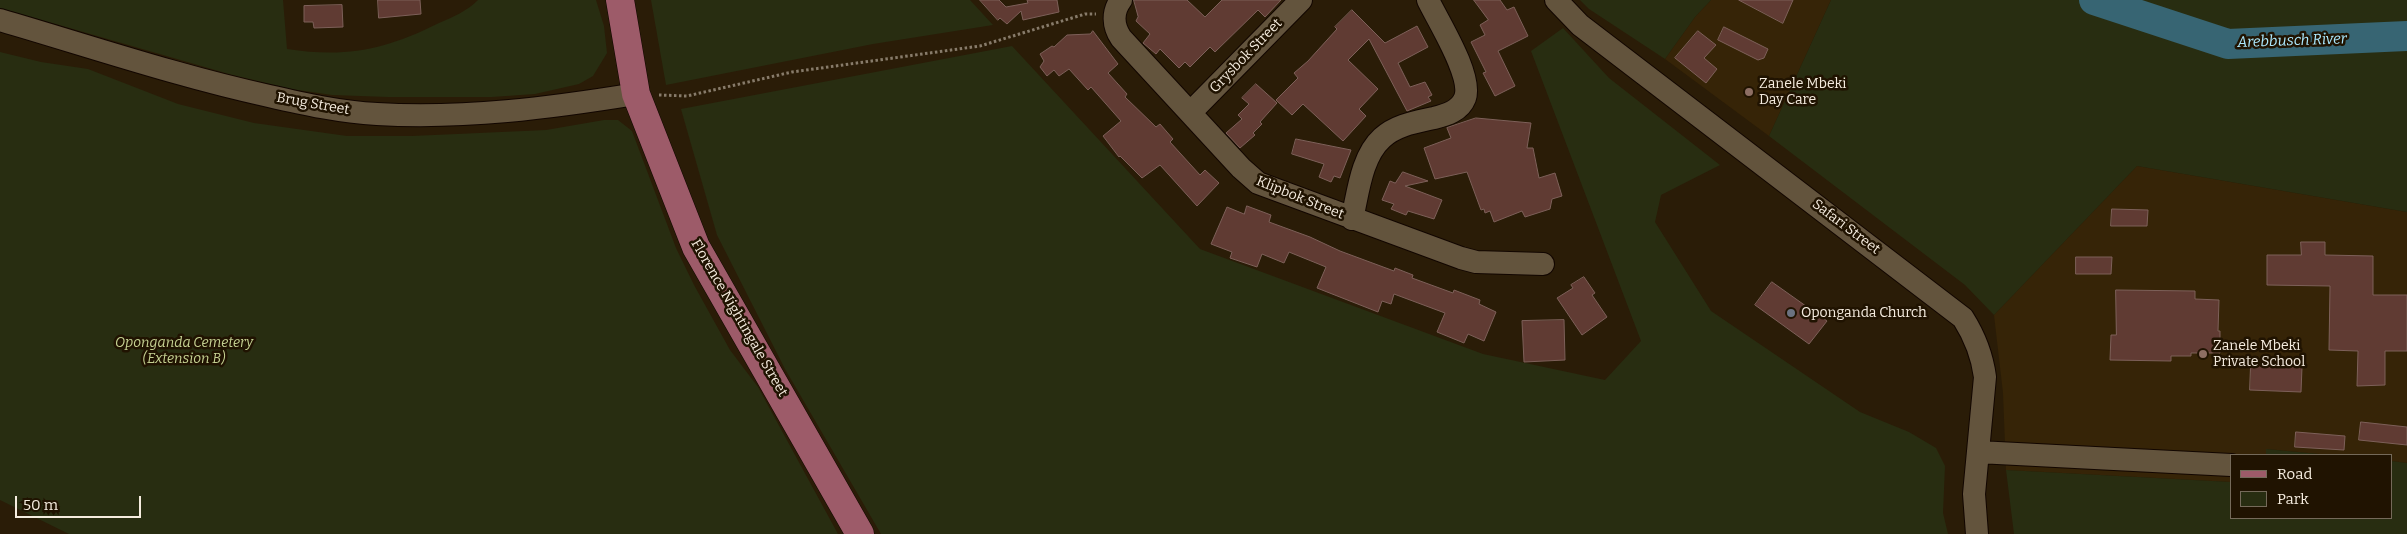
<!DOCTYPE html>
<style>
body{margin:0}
#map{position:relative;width:2407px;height:534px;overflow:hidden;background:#2a1c07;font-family:Bitter,serif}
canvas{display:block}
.legend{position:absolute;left:2230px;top:454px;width:162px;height:65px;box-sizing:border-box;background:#201301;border:1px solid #756a5a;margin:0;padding:6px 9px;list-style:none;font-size:15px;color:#f5ecdf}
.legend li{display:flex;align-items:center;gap:10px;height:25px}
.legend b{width:25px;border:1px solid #756a5a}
.scale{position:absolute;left:15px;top:496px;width:126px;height:22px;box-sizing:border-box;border:2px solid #f5ecdf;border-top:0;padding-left:6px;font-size:15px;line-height:18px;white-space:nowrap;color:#f5ecdf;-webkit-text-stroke:4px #201301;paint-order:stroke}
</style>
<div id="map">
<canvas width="2407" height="534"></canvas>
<ul class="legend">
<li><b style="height:6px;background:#9d5b69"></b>Road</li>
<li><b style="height:14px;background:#282d11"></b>Park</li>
</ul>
<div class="scale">50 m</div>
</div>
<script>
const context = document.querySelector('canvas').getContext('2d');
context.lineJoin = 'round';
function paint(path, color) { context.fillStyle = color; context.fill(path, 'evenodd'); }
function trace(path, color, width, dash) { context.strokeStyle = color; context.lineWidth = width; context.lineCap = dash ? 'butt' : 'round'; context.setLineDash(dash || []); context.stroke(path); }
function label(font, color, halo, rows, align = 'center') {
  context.font = font + ' Bitter,serif'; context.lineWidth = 5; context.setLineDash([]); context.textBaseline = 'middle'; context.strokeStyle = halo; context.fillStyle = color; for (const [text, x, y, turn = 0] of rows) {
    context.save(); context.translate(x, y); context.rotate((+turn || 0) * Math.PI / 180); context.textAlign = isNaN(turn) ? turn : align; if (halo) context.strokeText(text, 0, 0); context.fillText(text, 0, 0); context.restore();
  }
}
paint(new Path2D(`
 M1711,0h120l-62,136 -104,-77 30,-42z
 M2137,166l270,46v251l-16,-2v-6h-62l-63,-6v6h-35v27l-225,-12 -3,-77 -9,-78z`), '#362407');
paint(new Path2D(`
 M0,0h283l4,49c59,9 98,1 152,-26 14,-6 28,-12 39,-23h118l8,26 3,27 -14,23 -14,8 -44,10 -43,3h-104l-56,-2 -41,-6 -62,-15 -229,-66z
 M651,0h319l23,25 -120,19 -207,41z
 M1580,0h131l-16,17 -30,42 -76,-50z
 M1831,0h261l136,45 179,-6v173l-270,-46 -143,149 -29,-30 -196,-149z
 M2094,0h313v36l-179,8z
 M1563,28l46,50 111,87 -59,30 -6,27 56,89 149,101 49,20 27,16 9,18 -2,47 5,21h-1067l-96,-165 -68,-134 -36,-126 331,-63 188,203 283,105 122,26 36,-39 -110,-290z
 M0,52l41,10 47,7 90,35 76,19 93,13h65l134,-6 58,-10h14l14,11 44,117 18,37 36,65 28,37 80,147h-769l-69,-34z
 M2266,449l63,6h-63z
 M2391,461l16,2v71h-393l-8,-64 225,12v36h160z`), '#282d11');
trace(new Path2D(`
 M2094,0l134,44 179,-8`), '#376573', 30);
const building = new Path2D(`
 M378,0h42l1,14 -42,4z
 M980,0h19l7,7 22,-4 -1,-3h30l2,12 -36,8 -2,-9 -14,13 -7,-6 -2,2z
 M1134,0h53l18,17 17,-17h59l-16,17 -7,-7 -43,42 -5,-5 -20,20 -5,-5 -6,6 -19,-19 -4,5 -13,-11 7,-9 -14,-13 2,-4z
 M1474,0h26l7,10 7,-3 14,29 -30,15 17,35 -20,10 -12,-23 3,-1 -15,-30 14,-7 -5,-10 8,-5z
 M1739,0h54l-10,23z
 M342,5l1,22 -29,1 -1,-6h-9v-16z
 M1352,10l33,33 32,-17 11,21 -30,16 12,24 15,-5 7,13 -4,2 3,4 -24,10 -38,-72 -21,21 30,29 -19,20 7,7 -23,25 -40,-37 -11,11 -16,-15 22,-22 -4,-5 14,-12 29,-32 -2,-2z
 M1724,27l44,22 -4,9 -6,2 -40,-20z
 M1093,31l25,33 -10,9 19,21 -2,3 31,30 4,-3 13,15 -3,3 30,33 5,-5 14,13 -22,23 -37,-41 -18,13 -22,-22 -1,1 -16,-21 18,-15 -30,-34 -3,3 -19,-21 -10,7 -5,-6 -7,6 -7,-9 4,-6 -4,-7 12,-8 2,1 13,-12 23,-1z
 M1698,31l18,14 -12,13 13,11 -11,14 -31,-25z
 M1256,84l21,19 -17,19 2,2 -9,9 2,2 -15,13 -14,-15 16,-14 -4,-4 11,-11 -7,-6z
 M1476,118l55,5 -4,25h6l6,30 16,-5 7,23 -10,3 -2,10 -25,8 -3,-6 -28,11 -4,-11 -5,2 -1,-4 -3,1 -14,-38 -32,7 -11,-31 27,-10 -4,-10z
 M1296,139l55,11 -11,28 -6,-2 -3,6 -12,-5 5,-13 -32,-10z
 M1403,172l25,9 -23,5 37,14 -8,19 -26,-8 -2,4 -15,-6 3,-5 -12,-4 8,-19 5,2z
 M1247,206l24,9 -2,7 41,15 30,14 54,20 1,-3 18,7 -1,3 41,15 1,-3 26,10 -1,4 17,8 -12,29 -16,-7 -4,9 -27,-11 8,-19 -51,-19 -3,10 -9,-3 -4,11 -61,-24 9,-21 -37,-15 -5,11 -22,-9 -5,13 -27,-9 2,-6 -21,-8 16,-37 17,7z
 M2112,209l36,1 -1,16h-36z
 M2301,242h24v13l48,1v39h34v56h-22v34l-28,1 1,-35 -29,-1 1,-64 -63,-1v-30h34z
 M2076,257h36l-1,17h-35z
 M1584,277l11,16 -3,2 15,22 -25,18 -25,-37 16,-10 -2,-3z
 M1772,282l55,39 -18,23 -54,-39z
 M2116,290l79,1v8l24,1 -1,31h2v22h-29v3h-20v5l-61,-1 1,-25h5z
 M1564,320l1,40 -41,2 -2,-41z
 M2251,365l51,2 -1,25 -51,-2z
 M2361,422l46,5v18l-48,-5z
 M2296,432l49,4 -1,14 -49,-3z`);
paint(building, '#603b33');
trace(building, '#7d6059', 1);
const minor = new Path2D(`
 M1121,0c-9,12 -8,26 0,38l120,130 17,15 203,75 15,4 67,2
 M1556,0l24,25 383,293c12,19 19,36 22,59l-11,117 3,40
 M0,20c89,26 178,56 269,76 35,8 71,16 108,18 87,5 173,-6 259,-20
 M1191,112l110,-112
 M1352,219c6,-25 9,-62 30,-81 14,-13 34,-16 52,-20 12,-3 26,-7 31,-20 8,-22 -27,-77 -37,-98
 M1978,452l253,13`);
const major = new Path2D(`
 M620,0l16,94 60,153 164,287`);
trace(minor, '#120600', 24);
trace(major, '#120600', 29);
trace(new Path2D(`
 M659,95l28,1 105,-24 188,-26 105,-32h11`), '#877b6a', 3, [2.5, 2.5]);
trace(minor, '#63543d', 22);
trace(major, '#9d5b69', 28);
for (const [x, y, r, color] of [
 [1749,92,5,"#8d6e63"],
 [1791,313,5,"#6b7280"],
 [2203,354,5,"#8d6e63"]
]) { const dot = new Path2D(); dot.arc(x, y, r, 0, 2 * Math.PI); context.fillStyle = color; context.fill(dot); trace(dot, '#201301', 2); }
label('14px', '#f5ecdf', '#201301', [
 ["Grysbok Street",1246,56,-46],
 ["Brug Street",313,104,10],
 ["Klipbok Street",1300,198,22],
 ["Safari Street",1846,227,37],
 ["Florence Nightingale Street",739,318,60]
]);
label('14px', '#f5ecdf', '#201301', [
 ["Zanele Mbeki",1759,84],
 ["Day Care",1759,100],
 ["Oponganda Church",1801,313],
 ["Zanele Mbeki",2213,346],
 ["Private School",2213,362]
], 'left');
label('italic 14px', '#c5d192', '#201301', [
 ["Oponganda Cemetery",184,343],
 ["(Extension B)",184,359]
]);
label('italic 15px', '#ace9fe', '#201301', [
 ["Arebbusch River",2292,41,-2]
]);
</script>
